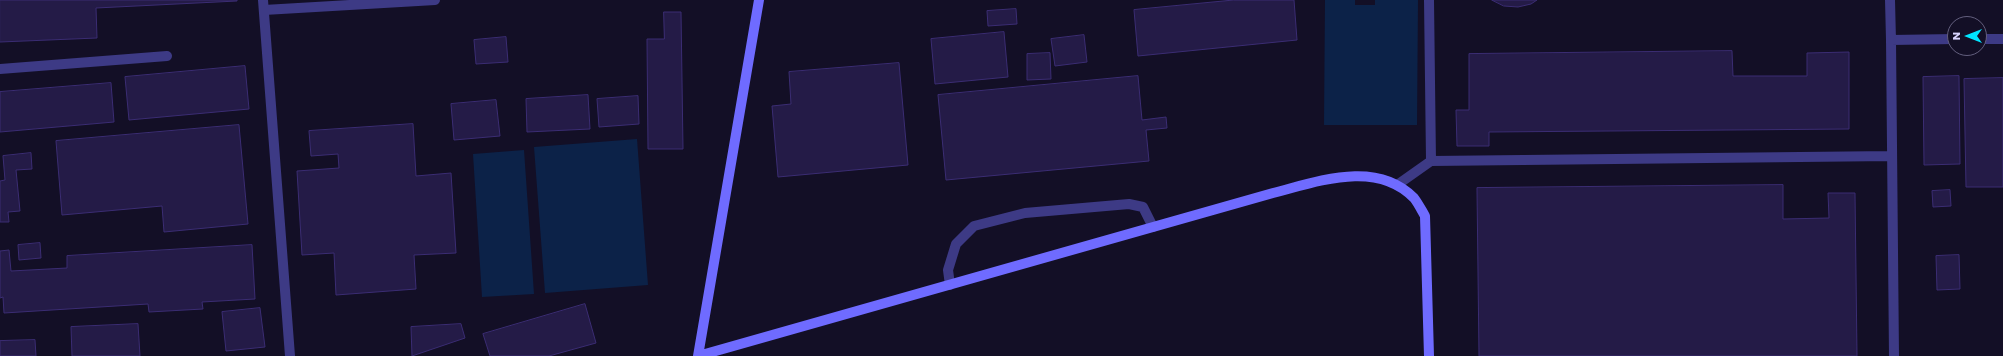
<!DOCTYPE html>
<style>
body{margin:0}
#map{position:relative;width:2003px;height:356px;overflow:hidden;background:#130f26;font-family:Poppins,sans-serif}
canvas{display:block}
.north{position:absolute;left:1947px;top:16px;width:40px;height:40px;box-sizing:border-box;background:#130f26;border:1px solid #625e7d;border-radius:50%;rotate:270deg;font-size:11px;font-weight:700;line-height:16px;text-align:center;color:#d9d4ff}
.north::after{content:'';display:block;margin:auto;width:14px;height:18px;background:#00e5ff;clip-path:polygon(50% 0,100% 100%,50% 72%,0 100%)}
</style>
<div id="map">
<canvas width="2003" height="356"></canvas>
<div class="north">N</div>
</div>
<script>
const context = document.querySelector('canvas').getContext('2d');
context.lineJoin = 'round';
function paint(path, color) { context.fillStyle = color; context.fill(path, 'evenodd'); }
function trace(path, color, width, dash) { context.strokeStyle = color; context.lineWidth = width; context.lineCap = dash ? 'butt' : 'round'; context.setLineDash(dash || []); context.stroke(path); }
paint(new Path2D(`
 M1325,0h30v5h20v-5h43l-1,125h-93z
 M637,139l11,146 -103,8 -11,-146z
 M524,150l10,144 -52,3 -9,-143z`), '#0c2248');
const building = new Path2D(`
 M0,0h237v1l-141,7 1,30 -97,4z
 M1234,0h60l3,40 -159,16 -4,-46z
 M1492,0h45l-6,4 -13,3 -14,-1z
 M1016,9l1,15 -29,2 -1,-15z
 M664,12h17l2,137h-35l-1,-110h17z
 M1004,32l4,45 -73,7 -4,-45z
 M1084,35l3,27 -32,4 -4,-27z
 M506,37l2,25 -32,2 -2,-24z
 M1732,51l1,25h74v-23l42,-1v77l-360,3v14h-32l-1,-36h13v-56z
 M1050,53l1,26 -24,1v-26z
 M899,63l9,102 -130,12 -6,-71 19,-2 -2,-32z
 M245,66l4,43 -120,11 -4,-43z
 M1138,76l4,44 24,-3 1,11 -21,2 3,31 -203,19 -8,-85z
 M1959,76l1,88 -36,1 -1,-88z
 M2003,78v109h-37l-2,-108z
 M111,83l3,39 -114,10v-40z
 M588,95l2,34 -63,3 -1,-33z
 M638,96l1,28 -40,3 -2,-28z
 M496,100l4,36 -46,4 -3,-36z
 M413,124l3,52 35,-3 5,80 -42,2 2,34 -80,6 -2,-42 -32,2 -5,-84 42,-3 -1,-14 -27,2 -2,-25z
 M239,125l9,99 -84,8 -2,-26 -100,9 -6,-74z
 M31,153l1,16 -16,1 4,41 -12,1 1,10h-9v-41l5,-1 -2,-24z
 M1783,185v34l46,-1 -1,-25h27l2,163h-378l-2,-168z
 M1950,190l1,16 -18,1 -1,-16z
 M40,243l1,15 -22,2 -1,-15z
 M252,245l3,54 -53,3 1,7 -54,3 -1,-8 -144,9 -1,-16 -3,1v-47l9,-1 2,21 56,-3v-12z
 M1959,255l1,34 -23,1 -1,-34z
 M585,304l11,39 -47,13h-59l-7,-22z
 M260,308l5,39 -39,4 -4,-39z
 M138,324l2,32h-68l-1,-29z
 M461,324l4,14 -53,18 -1,-29z
 M35,340l1,16h-36v-15z`);
paint(building, '#241b47');
trace(building, '#3b2d73', 1);
trace(new Path2D(`
 M263,0l27,356
 M1429,0l2,161
 M1890,0l1,40
 M264,10l171,-10
 M1979,39h24
 M0,69l167,-13
 M1397,185l34,-24 461,-5
 M950,285l-2,-15 8,-26 18,-18 51,-13 104,-9 14,3 10,20
 M1894,356l-3,-316 64,-1`), '#3d3a85', 10);
trace(new Path2D(`
 M698,356l575,-163c44,-11 103,-34 141,5 4,5 8,13 11,18l4,140
 M698,356l61,-356`), '#6f6bff', 10);
</script>
